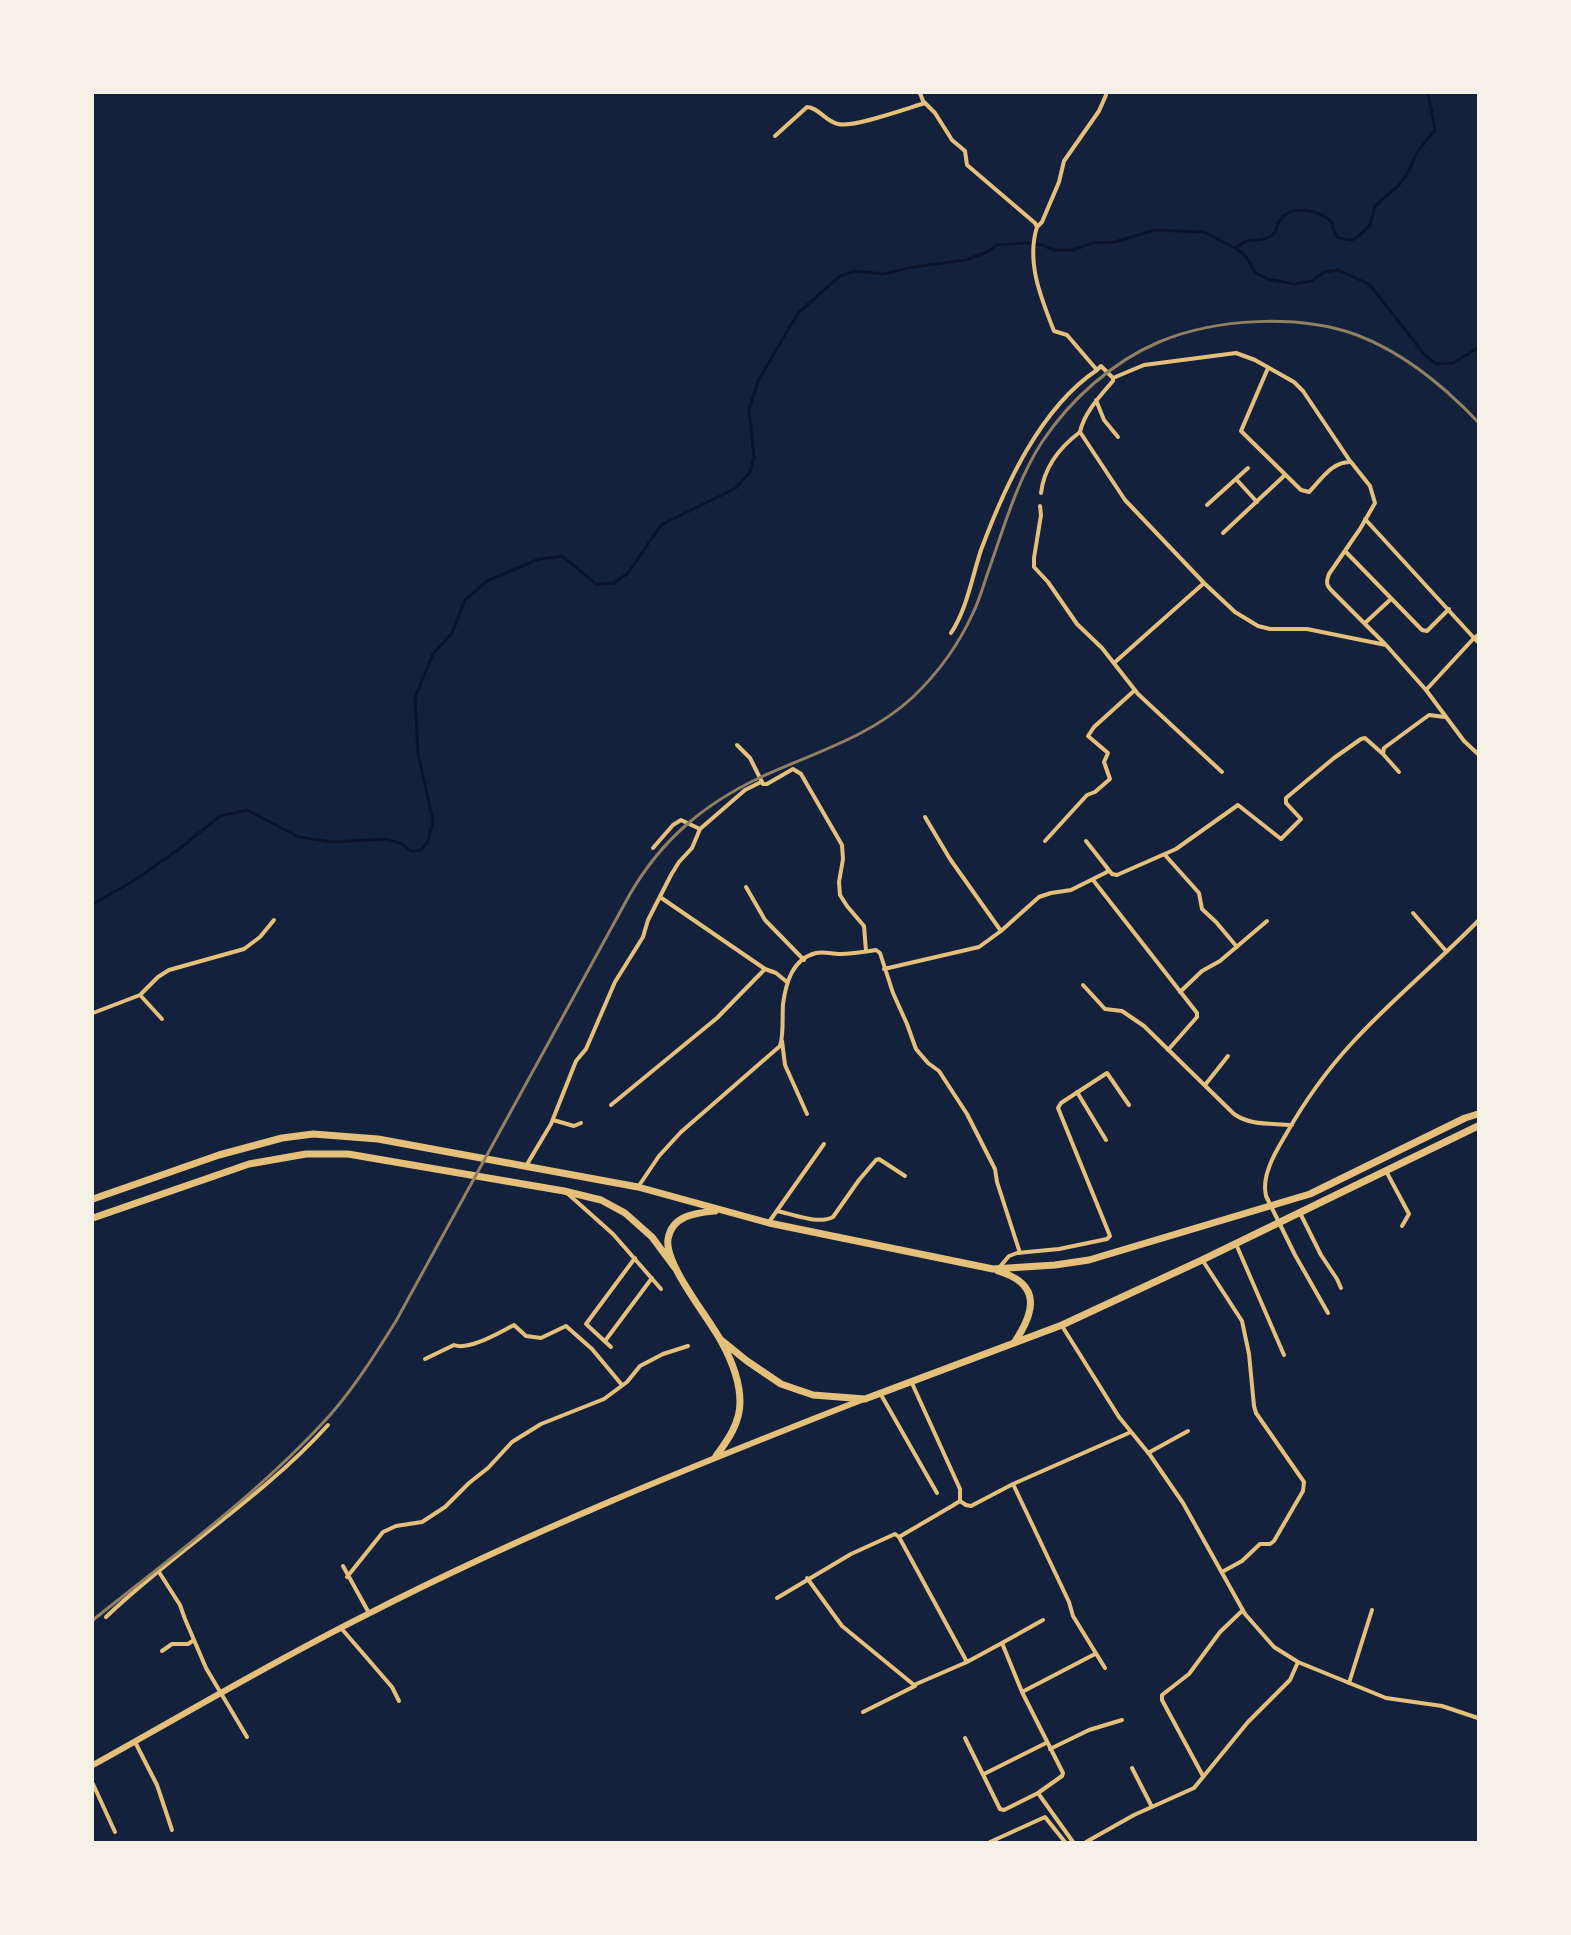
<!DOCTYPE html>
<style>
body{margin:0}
#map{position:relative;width:1571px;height:1935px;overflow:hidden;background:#14213d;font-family:"Open Sans",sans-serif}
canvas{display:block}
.frame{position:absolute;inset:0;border:94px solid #f6f1e7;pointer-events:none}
</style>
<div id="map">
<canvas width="1571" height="1935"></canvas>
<div class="frame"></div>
</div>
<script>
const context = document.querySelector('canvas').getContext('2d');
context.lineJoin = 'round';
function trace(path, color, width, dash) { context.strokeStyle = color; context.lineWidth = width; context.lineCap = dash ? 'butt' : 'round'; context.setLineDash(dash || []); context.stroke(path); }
trace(new Path2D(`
 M1235,248c4,-3 8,-6 13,-7 8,-2 16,0 23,-5 6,-3 5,-11 9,-16 12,-17 40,-9 52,2l1,7 5,9 14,2 9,-6 9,-9 5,-19 24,-21 7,-9 12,-25 17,-21 -7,-37
 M93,904l42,-24 44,-31 41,-33 27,-6 52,27 33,5 55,-3 15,5 9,7 10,-1 7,-9 5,-20 -15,-68 -3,-56 18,-43 19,-21 13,-33 22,-19 52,-22 23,-3 34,28 18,-1 14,-10 33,-48 75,-37 14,-16 4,-15 -5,-47 9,-29 40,-68 42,-37 16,-5 27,3 30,-7 53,-7 21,-8 10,-7 28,-2 17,2 12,5h19l19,-7 23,-1 39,-12 50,2 31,16 10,7 10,17 12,7 27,5 18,-3 12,-9 14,-2 31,14 55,70 12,10 17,-1 25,-15`), '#0b132b', 3);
trace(new Path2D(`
 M920,93l3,8 12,12 17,27 13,11 2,14 68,58 2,4c-11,35 4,71 17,104l13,4 30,35 4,-4 12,12
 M775,136l32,-29c11,0 19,15 31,17 15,4 70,-16 87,-21
 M1037,227l5,-5 17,-40 5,-21 35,-50 7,-16
 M1268,368l-27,63 60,59 8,2c12,-12 23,-31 42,-30l19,24 5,17 -15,26 -31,45c-3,8 -3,11 3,17l53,53
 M1096,400l8,20 14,17
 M1080,432l45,68 79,83 31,29 23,14 12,3h37l79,16 40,45 38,51 14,13
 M1236,479l21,23
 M1041,493c3,-25 19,-46 39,-61 4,-19 20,-36 33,-51v-3l31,-13 92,-12 19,7 39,22 9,9 47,70
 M1207,505l41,-37
 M1040,506l1,9 -7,43v9l14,15 29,42 25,24 36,46 84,78
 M1365,519l109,119 -48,52
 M1223,533l62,-58
 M1345,551l77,79 5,1 22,-22
 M1365,623l26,-24
 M951,633c16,-24 21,-56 30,-83 23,-62 59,-142 116,-180
 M1478,635l-4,3 4,4
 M1114,663l90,-80
 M737,745l13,13 13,26h4l26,-15 8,5 41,71 1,14 -4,23 1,13 7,11 17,20 2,25
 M1399,772l-16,-18 1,-6 45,-33 16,2
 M925,817l25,42 51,72
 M1045,841l42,-46 8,-3 15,-13 -6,-17 4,-9 -20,-17 6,-9 41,-37
 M653,848l20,-23 8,-5 19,9
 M1165,855l34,38 3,16 14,13 21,25
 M1108,869l4,5 5,1 59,-26 62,-44 43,34 20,-20 -15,-16v-5l48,-40 27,-19 4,-1 18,16
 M1093,880l104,133v4l-29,33
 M746,887l19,33 39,40
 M660,897l105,72
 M1413,913l33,38
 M884,969l95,-22 22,-16 38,-34 12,-4 20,-3 36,-18 1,-3 -22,-28
 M1083,985l22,24 17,2 22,15 90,88c17,12 37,9 58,11
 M1180,992l22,-21 18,-10 47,-40
 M140,995l22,24
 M93,1013l47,-18 18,-18 11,-7 75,-21 16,-12 14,-17
 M782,1041l3,24 22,49
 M1205,1085l23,-29
 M1077,1092l29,48
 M611,1105l106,-87 48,-49 11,4 11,9
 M553,1120l21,6 7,-3
 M526,1166l25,-42 25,-63 10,-12 29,-67 28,-45 5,-17 23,-45 8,-13 13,-14 8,-19 45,-39 16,-8
 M1386,1171l23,43 -7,12
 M638,1187l21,-31 22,-24 99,-86c4,-12 2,-28 3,-42 3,-21 9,-45 33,-51 8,-2 16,1 23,1 13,0 25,-2 37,-4l4,3 13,40 14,31 9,25 12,14 11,8 28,43 28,55 2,13 23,71
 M567,1193l46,41 48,55
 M777,1211c16,3 41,14 56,6l26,-37 17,-20 3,-1 26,17
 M1300,1213l21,42 16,24 4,9
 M769,1222l55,-78
 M1236,1244l48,111
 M1203,1261l39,60 7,33 5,52 2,7 48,69 -1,9 -29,50 -4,3h-10l-18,17 -20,11
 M998,1269l11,-13 8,-3 42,-4 48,-10 3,-3 -52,-128 3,-5 46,-30 22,32
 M1328,1313l-33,-58 -29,-59c-5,-20 9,-43 19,-60 18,-32 42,-66 67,-93 39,-43 85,-80 126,-122
 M1062,1326l57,91 31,38 33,48 62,111 29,33 24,15 88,36 56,8 36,12
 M605,1341l47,-63
 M611,1347l-25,-23 49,-66
 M425,1359l29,-14c15,6 46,-13 60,-20l12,11 15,2 25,-12 26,23 30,36
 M911,1381l49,108v12l-8,5 -53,31 68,125 35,-19 20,49 41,81 -1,3 -24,17 35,49
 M880,1393l57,100
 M1148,1453l40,-22
 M1013,1484l56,118 4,14 32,52
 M960,1501l6,4 5,1 42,-22 118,-52
 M343,1566l26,47
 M159,1572l21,33 5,14 21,49 41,69
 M347,1577l36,-45 13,-6 26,-4 23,-15 24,-24 19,-15 24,-26 29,-18 63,-25 23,-17 13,-16 23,-12 25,-8
 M807,1578l35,48 72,59 53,-23
 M777,1598l74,-44 44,-20 4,3
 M106,1617c71,-68 156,-119 222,-192
 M341,1628l51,59 7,14
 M1002,1643l41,-23
 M162,1651l10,-7h16l6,-4
 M1349,1683l23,-73
 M1022,1692l73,-38
 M863,1712l52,-26
 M965,1738l35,71 4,1 34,-17
 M135,1742l22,43 15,45
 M1050,1749l39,-19 33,-10
 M1132,1768l20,39
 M984,1774l62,-31
 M1203,1776l-41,-76v-5l27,-21 31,-42 23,-22
 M93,1784l22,48
 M990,1842l55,-25 20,25
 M1086,1842l48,-27 60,-27 54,-66 42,-42 8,-18`), '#e5c07b', 4);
trace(new Path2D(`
 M93,1765c90,-50 179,-103 271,-149 161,-83 331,-151 500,-217`), '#e5c07b', 6);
trace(new Path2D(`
 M93,1199l126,-44 63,-17 31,-4 65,5 260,48 131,36 224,46 62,-4 34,-5 221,-66 155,-76 13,-4
 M715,1211c-19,2 -43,4 -47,28 -4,25 41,79 53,102 10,18 19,40 19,61 0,21 -12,38 -24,54
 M93,1218l156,-54 57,-10h42l216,37 37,9 24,13 27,24 23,31
 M998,1271c44,13 37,41 16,72
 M721,1340l26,21 34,23 32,11 52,4 197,-74 140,-65 276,-134`), '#e5c07b', 7);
trace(new Path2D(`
 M93,1620c81,-65 168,-128 238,-206 25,-29 45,-61 65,-93l234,-427c32,-55 74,-90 131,-117 52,-24 109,-40 152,-80 25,-24 46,-53 60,-84 6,-12 10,-26 14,-38 16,-44 29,-93 55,-133 28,-42 70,-80 117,-100 57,-24 140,-28 198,-7 47,18 87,51 121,87`), '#918062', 3);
</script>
